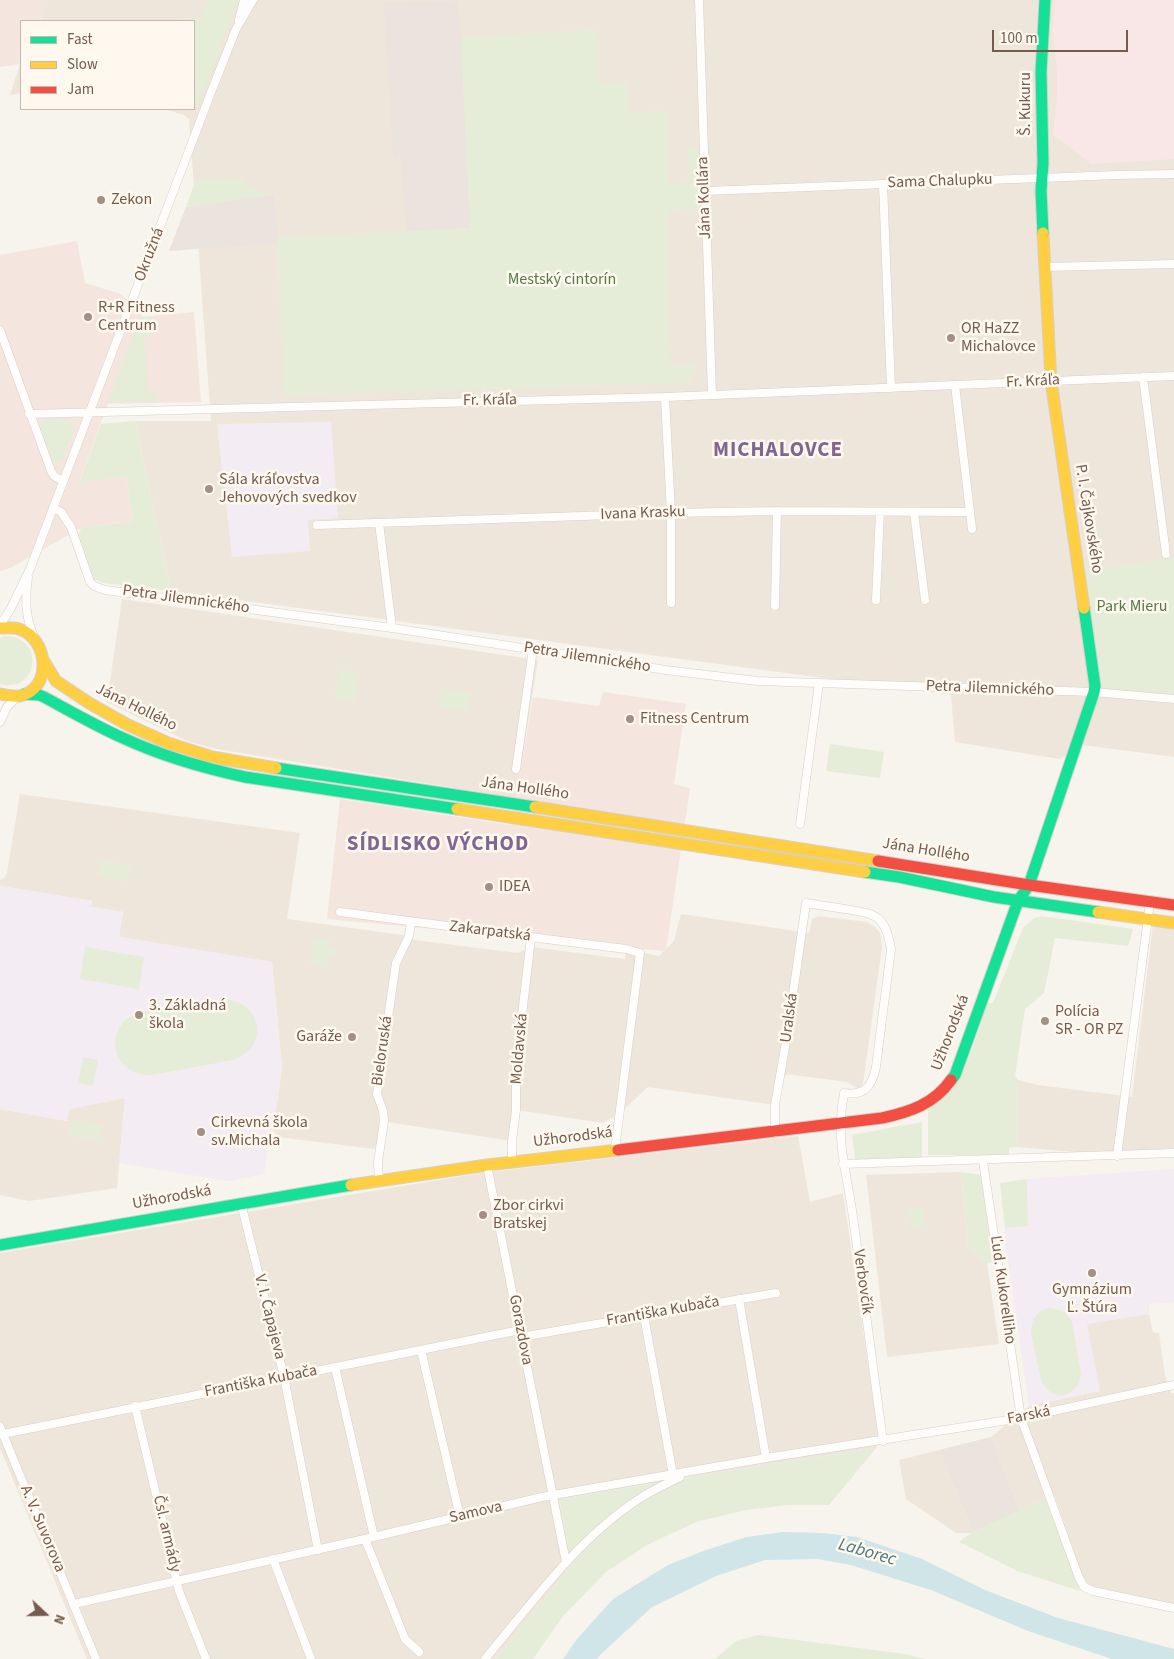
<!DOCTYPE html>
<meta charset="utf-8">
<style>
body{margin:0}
#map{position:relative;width:1174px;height:1659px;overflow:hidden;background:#f7f3ed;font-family:"Source Sans 3",sans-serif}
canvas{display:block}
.legend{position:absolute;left:20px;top:20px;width:175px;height:90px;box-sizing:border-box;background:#fef8ef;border:1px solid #c7b9af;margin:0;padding:6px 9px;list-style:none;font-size:15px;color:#745b4e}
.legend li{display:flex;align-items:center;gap:10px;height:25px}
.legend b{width:25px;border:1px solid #c7b9af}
.north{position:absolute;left:20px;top:1589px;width:50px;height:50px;-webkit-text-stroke:4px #fef8ef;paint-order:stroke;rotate:111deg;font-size:14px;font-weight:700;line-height:20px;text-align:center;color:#745b4e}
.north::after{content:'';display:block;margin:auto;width:18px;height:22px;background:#745b4e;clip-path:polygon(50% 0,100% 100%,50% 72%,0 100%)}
.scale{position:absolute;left:992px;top:30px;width:136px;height:22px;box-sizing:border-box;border:2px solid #745b4e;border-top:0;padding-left:6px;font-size:15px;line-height:18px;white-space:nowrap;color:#745b4e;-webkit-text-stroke:4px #fef8ef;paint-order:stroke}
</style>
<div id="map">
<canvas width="1174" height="1659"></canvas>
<ul class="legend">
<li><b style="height:6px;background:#16e098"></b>Fast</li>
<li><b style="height:6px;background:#ffcf43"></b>Slow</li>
<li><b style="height:6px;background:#f24e42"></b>Jam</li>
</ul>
<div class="north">N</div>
<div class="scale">100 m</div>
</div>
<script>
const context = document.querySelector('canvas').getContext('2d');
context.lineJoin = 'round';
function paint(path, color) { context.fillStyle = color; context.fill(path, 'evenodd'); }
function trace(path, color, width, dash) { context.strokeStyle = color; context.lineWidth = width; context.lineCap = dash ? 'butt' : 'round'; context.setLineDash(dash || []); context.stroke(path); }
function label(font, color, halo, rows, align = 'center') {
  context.font = font + ' "Source Sans 3",sans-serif'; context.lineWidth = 5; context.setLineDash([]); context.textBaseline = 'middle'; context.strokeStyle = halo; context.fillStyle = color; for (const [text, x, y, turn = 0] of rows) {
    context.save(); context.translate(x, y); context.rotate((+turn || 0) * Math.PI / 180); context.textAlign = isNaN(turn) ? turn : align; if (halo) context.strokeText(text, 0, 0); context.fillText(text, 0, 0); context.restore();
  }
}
paint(new Path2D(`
 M48,0h1126v757l-91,-12 -23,14 -105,-17 -4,-47 -780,-104 -36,-170h76l-22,-302 -5,-4 -20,-6h30v-88h-154z
 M20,64h1v29l-11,2z
 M122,599l416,61 -22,138 -299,-49 -30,-8 -80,-39z
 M20,794l280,39 -13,86 122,17 5,4 104,13 13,-6 94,12 1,-10 33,7 15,-15 7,-27 128,19 3,-14 6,-3 49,6 8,5 5,6 2,14 -20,144 -15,-9 -60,-8 -8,9 -4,22 -127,-18 -29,27 -16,9 -87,-13 -4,31 -125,-19 -13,27 -96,-12 -5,-7 9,-62 -10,-106 -153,-25 4,-25 -32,-5 1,-6 -92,-15v-6l4,-2 3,-5z
 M1153,924l21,4v220l-77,6 -80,-7 1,-67 20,5 94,12z
 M125,1098l-8,90 -88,13 -29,-6v-86l67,12 2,-12z
 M798,1136l12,66 33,-9 36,246 -3,9 -168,26 -149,25 13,66 -76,94h-409l-87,-211v-195l481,-80z
 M961,1172l7,73 19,18 12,81 -112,13 -21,-182z
 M1149,1314l4,19h6l6,43 6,17h3v212l-82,-19 -6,-4 -4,-6 -28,-82 -34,17 -29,-74 38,-31 70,-15 -13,-67z
 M939,1450l34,82 -1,1h-16l-50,-34 -7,-39z`), '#efe6db');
paint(new Path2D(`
 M0,0h48l-8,21h-19v43l-21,3z
 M77,241l8,42 36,11 22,23 51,-5 7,90 -93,2 -29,78 47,-6 7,45 -52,7 -71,40 -10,3v-316z
 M603,692l83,12 -12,80 16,4 -24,163 -339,-32 13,-120 171,26 22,-128 66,9z`), '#f4e6df');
paint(new Path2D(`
 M458,1l3,36 9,191 -64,3 -5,-74 -8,1 -9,-155z
 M274,195l4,48 -109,8 17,-44z
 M991,1437l29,74 -47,21 -34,-82z`), '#eae3de');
paint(new Path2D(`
 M331,422l7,96 -30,2 2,31 -78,6 -15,-133z
 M0,886l92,15 -1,6 32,5 -4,25 153,25 10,106 -9,62 -3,4 -6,40 -35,7 -110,-18 6,-65 -56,11 -2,12 -67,-12z
 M1174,1169v133l-25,2v10l-62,10 13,67 -71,15 -23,-159 -1,-19 23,-2 -1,-47z`), '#f4ecf3');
paint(new Path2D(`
 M1055,0h119v159l-83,5 -38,-29 4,-39v-27l-5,-39z`), '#f8e7e6');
paint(new Path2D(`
 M208,0h30l-39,103 -5,4v-86h-8l1,-4 14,4z
 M598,30l1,53h28l2,30 38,-2 2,73 20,-1 -1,-33 5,-6 4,6 3,55 -1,3 -32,3 3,111h-2v18h3l-1,20h2v6l23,-1 1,7 -8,11 -404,12 -7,-157 193,-10 -9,-191z
 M241,178l9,9 7,4 17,4 -88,12 10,-28z
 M151,316l1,19 -8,1 5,58 8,-1v8l-49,1 32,-85z
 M44,419l26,1 5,7 -12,32c-5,5 -10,5 -14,-2l-10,-31v-3z
 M135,421l36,170 -68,-8 -11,-5 -14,-42 3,-8 52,-7 -7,-45 -47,7 22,-59z
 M1174,558v136l-74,-7 -16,-116z
 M4,636c43,0 34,59 -4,48v-46z
 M339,670l20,4 -4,27 -21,-3z
 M442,689l29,4 -2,18 -30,-4z
 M830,744l54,8 -4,26 -54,-7z
 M100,861l30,5 -3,15 -30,-5z
 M1042,916l91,13 -5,17 -73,-8 -11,55 -19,16 -10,67 3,4 -1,67h-8v8h-81v-45c12,-10 26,-23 34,-38 11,-21 18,-46 25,-69h6l30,-75 11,-10z
 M314,938l15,2 -1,9 8,1 -1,6 -8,-1 -1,12 -15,-2z
 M85,947l59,10 -5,32 -59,-10z
 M226,999c38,6 43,49 7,61l-81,15c-42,2 -51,-52 -11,-63z
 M83,1057l15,3 -5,26 -15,-3z
 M72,1120l30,4 -2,16 -30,-4z
 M922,1122v37h-67l-3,-24z
 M961,1172l21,3 11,87 -6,1 -19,-18z
 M1027,1179l1,47 -23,2 -5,-45z
 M923,1208l2,18 -13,2 -3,-19z
 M1051,1308l14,4 7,10 9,52c-3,25 -30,29 -40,6l-10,-47c0,-14 6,-23 20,-25z
 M876,1448l-47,57h-41l-42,5 -50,12 -49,23 -41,27 -43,44 -30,43h-37l76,-94 -13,-66 149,-25z
 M1046,1498l34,93 -63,-20 -58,-29 14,-10z
 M758,1635l147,19 21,5h-211l21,-18z`), '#e5edd9');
paint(new Path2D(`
 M783,1532l39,1 35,4 65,22 63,31 73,28 116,31v10h-62l-84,-28 -97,-41 -80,-25 -33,-6 -53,1 -49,16 -64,31 -52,48 -3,4h-34l14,-20 36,-40 55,-34 38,-15 41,-13z`), '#cfe5e7');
const street = new Path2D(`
 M699,0l13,395
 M239,20l5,-20
 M883,184l8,204
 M705,191l412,-16 57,-1
 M1044,267l130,-3
 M0,330l51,141 3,5 9,5
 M1143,377l23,177
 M955,385l17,144
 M665,397l6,116v90
 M29,414l636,-17 509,-21
 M53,508l8,4 10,15 19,55 4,4 11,4 287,38 274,42 91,11 337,11 80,7
 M914,512l11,88
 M379,523l13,105
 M317,525l354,-12 106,-2 193,1
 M28,577c-3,22 -3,41 7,62
 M876,600l4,-88
 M775,606l2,-95
 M0,625l10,-15 20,-41 180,-474 26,-66 17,-29
 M0,722l7,-15 12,-12
 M516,769l17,-120
 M800,824l19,-141
 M340,912l214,28 72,9 14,4 -25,196
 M775,1133v-28l12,-69 19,-133c13,2 26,4 39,6 32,5 40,6 46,40l-15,118c-4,20 -12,29 -32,26 -9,48 3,79 9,124 10,75 20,149 30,224
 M1117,1156l33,-254
 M983,1161l38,257 58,160 5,9 9,4 81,17
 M512,1162v-21l4,-31v-44l15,-128
 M843,1164l331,-11
 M487,1165l79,397
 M379,1181l-1,-19 6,-41 -1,-10 -6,-17 19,-131 13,-27 2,-14
 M241,1203l43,174 34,173
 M739,1299l27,159
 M644,1316l29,159
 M521,1337l255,-44
 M421,1350l39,167
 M335,1367l39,170
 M135,1406l44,185 27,68
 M0,1427l96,232
 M3,1434l517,-104
 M365,1539l40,100 14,13
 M273,1559l38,100
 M74,1604l291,-65 177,-42 224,-39 255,-40 153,-33
 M485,1659c47,-56 92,-120 154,-160 13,-9 27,-15 41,-22`);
const fast = new Path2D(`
 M1043,233l-2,-42 2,-28 -2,-91 4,-72
 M25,694l14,1 5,2c26,14 52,29 79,41 39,18 80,30 122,39l212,32
 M276,768l259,39
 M865,872l34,5 95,20 104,15
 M951,1080l4,-5 63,-174 11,-16 65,-193 1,-6 -11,-78
 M0,1245l351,-60`);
const slow = new Path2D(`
 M1043,233l8,148 33,227
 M0,628c6,0 14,-1 19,1 30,9 34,61 0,67 -5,1 -13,-1 -19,-2
 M44,661l12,20 33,22 37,21 42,19 44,14 64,11
 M535,807l343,54
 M457,809l408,63
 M1098,912l76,11
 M351,1185l136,-20 131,-15`);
const jam = new Path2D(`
 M878,861l151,24 145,20
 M618,1150l264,-32c28,-6 52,-14 69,-38`);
trace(street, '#d5cfc8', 9);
trace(fast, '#d6d0ca', 13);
trace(slow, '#d6d0ca', 13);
trace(jam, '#d6d0ca', 13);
trace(street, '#fefdfc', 8);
trace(fast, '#16e098', 11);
trace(slow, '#ffcf43', 11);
trace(jam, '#f24e42', 11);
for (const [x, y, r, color] of [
 [101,200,5,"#a29086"],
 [88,317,5,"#a29086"],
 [951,338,5,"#a29086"],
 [209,489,5,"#a29086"],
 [630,719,5,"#a29086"],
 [489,887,5,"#a29086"],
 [139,1015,5,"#a29086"],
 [1045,1021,5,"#a29086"],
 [352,1037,5,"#a29086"],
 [201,1132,5,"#a29086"],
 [483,1215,5,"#a29086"],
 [1092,1273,5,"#a29086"]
]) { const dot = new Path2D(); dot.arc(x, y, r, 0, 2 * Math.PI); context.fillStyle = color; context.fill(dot); trace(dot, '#fef8ef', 2); }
label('16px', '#745b4e', '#fef8ef', [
 ["Š. Kukuru",1026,104,-90],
 ["Sama Chalupku",940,182,-2],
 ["Jána Kollára",705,198,-92],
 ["Okružná",150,255,-69],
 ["Fr. Kráľa",1033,382,-3],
 ["Fr. Kráľa",490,401,-1],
 ["Ivana Krasku",643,514,-2],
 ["P. I. Čajkovského",1088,519,81],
 ["Petra Jilemnického",186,600,8],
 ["Petra Jilemnického",587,658,9],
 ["Petra Jilemnického",990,689,2],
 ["Jána Hollého",136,708,26],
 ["Jána Hollého",525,789,8],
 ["Jána Hollého",926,851,9],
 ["Zakarpatská",490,932,7],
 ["Uralská",790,1018,-82],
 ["Užhorodská",951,1033,-69],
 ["Moldavská",520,1049,-85],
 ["Bieloruská",383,1051,-82],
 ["Užhorodská",573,1138,-7],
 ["Užhorodská",172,1198,-10],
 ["Verbovčík",862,1282,82],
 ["Ľud. Kukorelliho",1002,1290,82],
 ["Františka Kubača",663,1312,-10],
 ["V. I. Čapajeva",269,1317,76],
 ["Gorazdova",520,1330,79],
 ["Františka Kubača",261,1382,-11],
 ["Farská",1029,1416,-11],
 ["Samova",476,1513,-13],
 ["A. V. Suvorova",42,1529,67],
 ["Čsl. armády",166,1534,77]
]);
label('16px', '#745b4e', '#fef8ef', [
 ["Zekon",111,200],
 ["R+R Fitness",98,308],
 ["Centrum",98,326],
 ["OR HaZZ",961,329],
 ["Michalovce",961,347],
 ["Sála kráľovstva",219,480],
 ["Jehovových svedkov",219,498],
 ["Fitness Centrum",640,719],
 ["IDEA",499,887],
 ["3. Základná",149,1006],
 ["škola",149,1024],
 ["Polícia",1055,1012],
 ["SR - OR PZ",1055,1030],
 ["Garáže",342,1037,"right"],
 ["Cirkevná škola",211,1123],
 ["sv.Michala",211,1141],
 ["Zbor cirkvi",493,1206],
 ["Bratskej",493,1224],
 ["Gymnázium",1092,1290,"center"],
 ["Ľ. Štúra",1092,1308,"center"]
], 'left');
label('16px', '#567947', '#fef8ef', [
 ["Mestský cintorín",562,280],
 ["Park Mieru",1132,607]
]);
label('italic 18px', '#46777f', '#fef8ef', [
 ["Laborec",867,1553,16]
]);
context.letterSpacing = '1px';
label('bold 21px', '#816690', '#fef8ef', [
 ["MICHALOVCE",778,451],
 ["SÍDLISKO VÝCHOD",438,845]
]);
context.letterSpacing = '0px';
</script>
